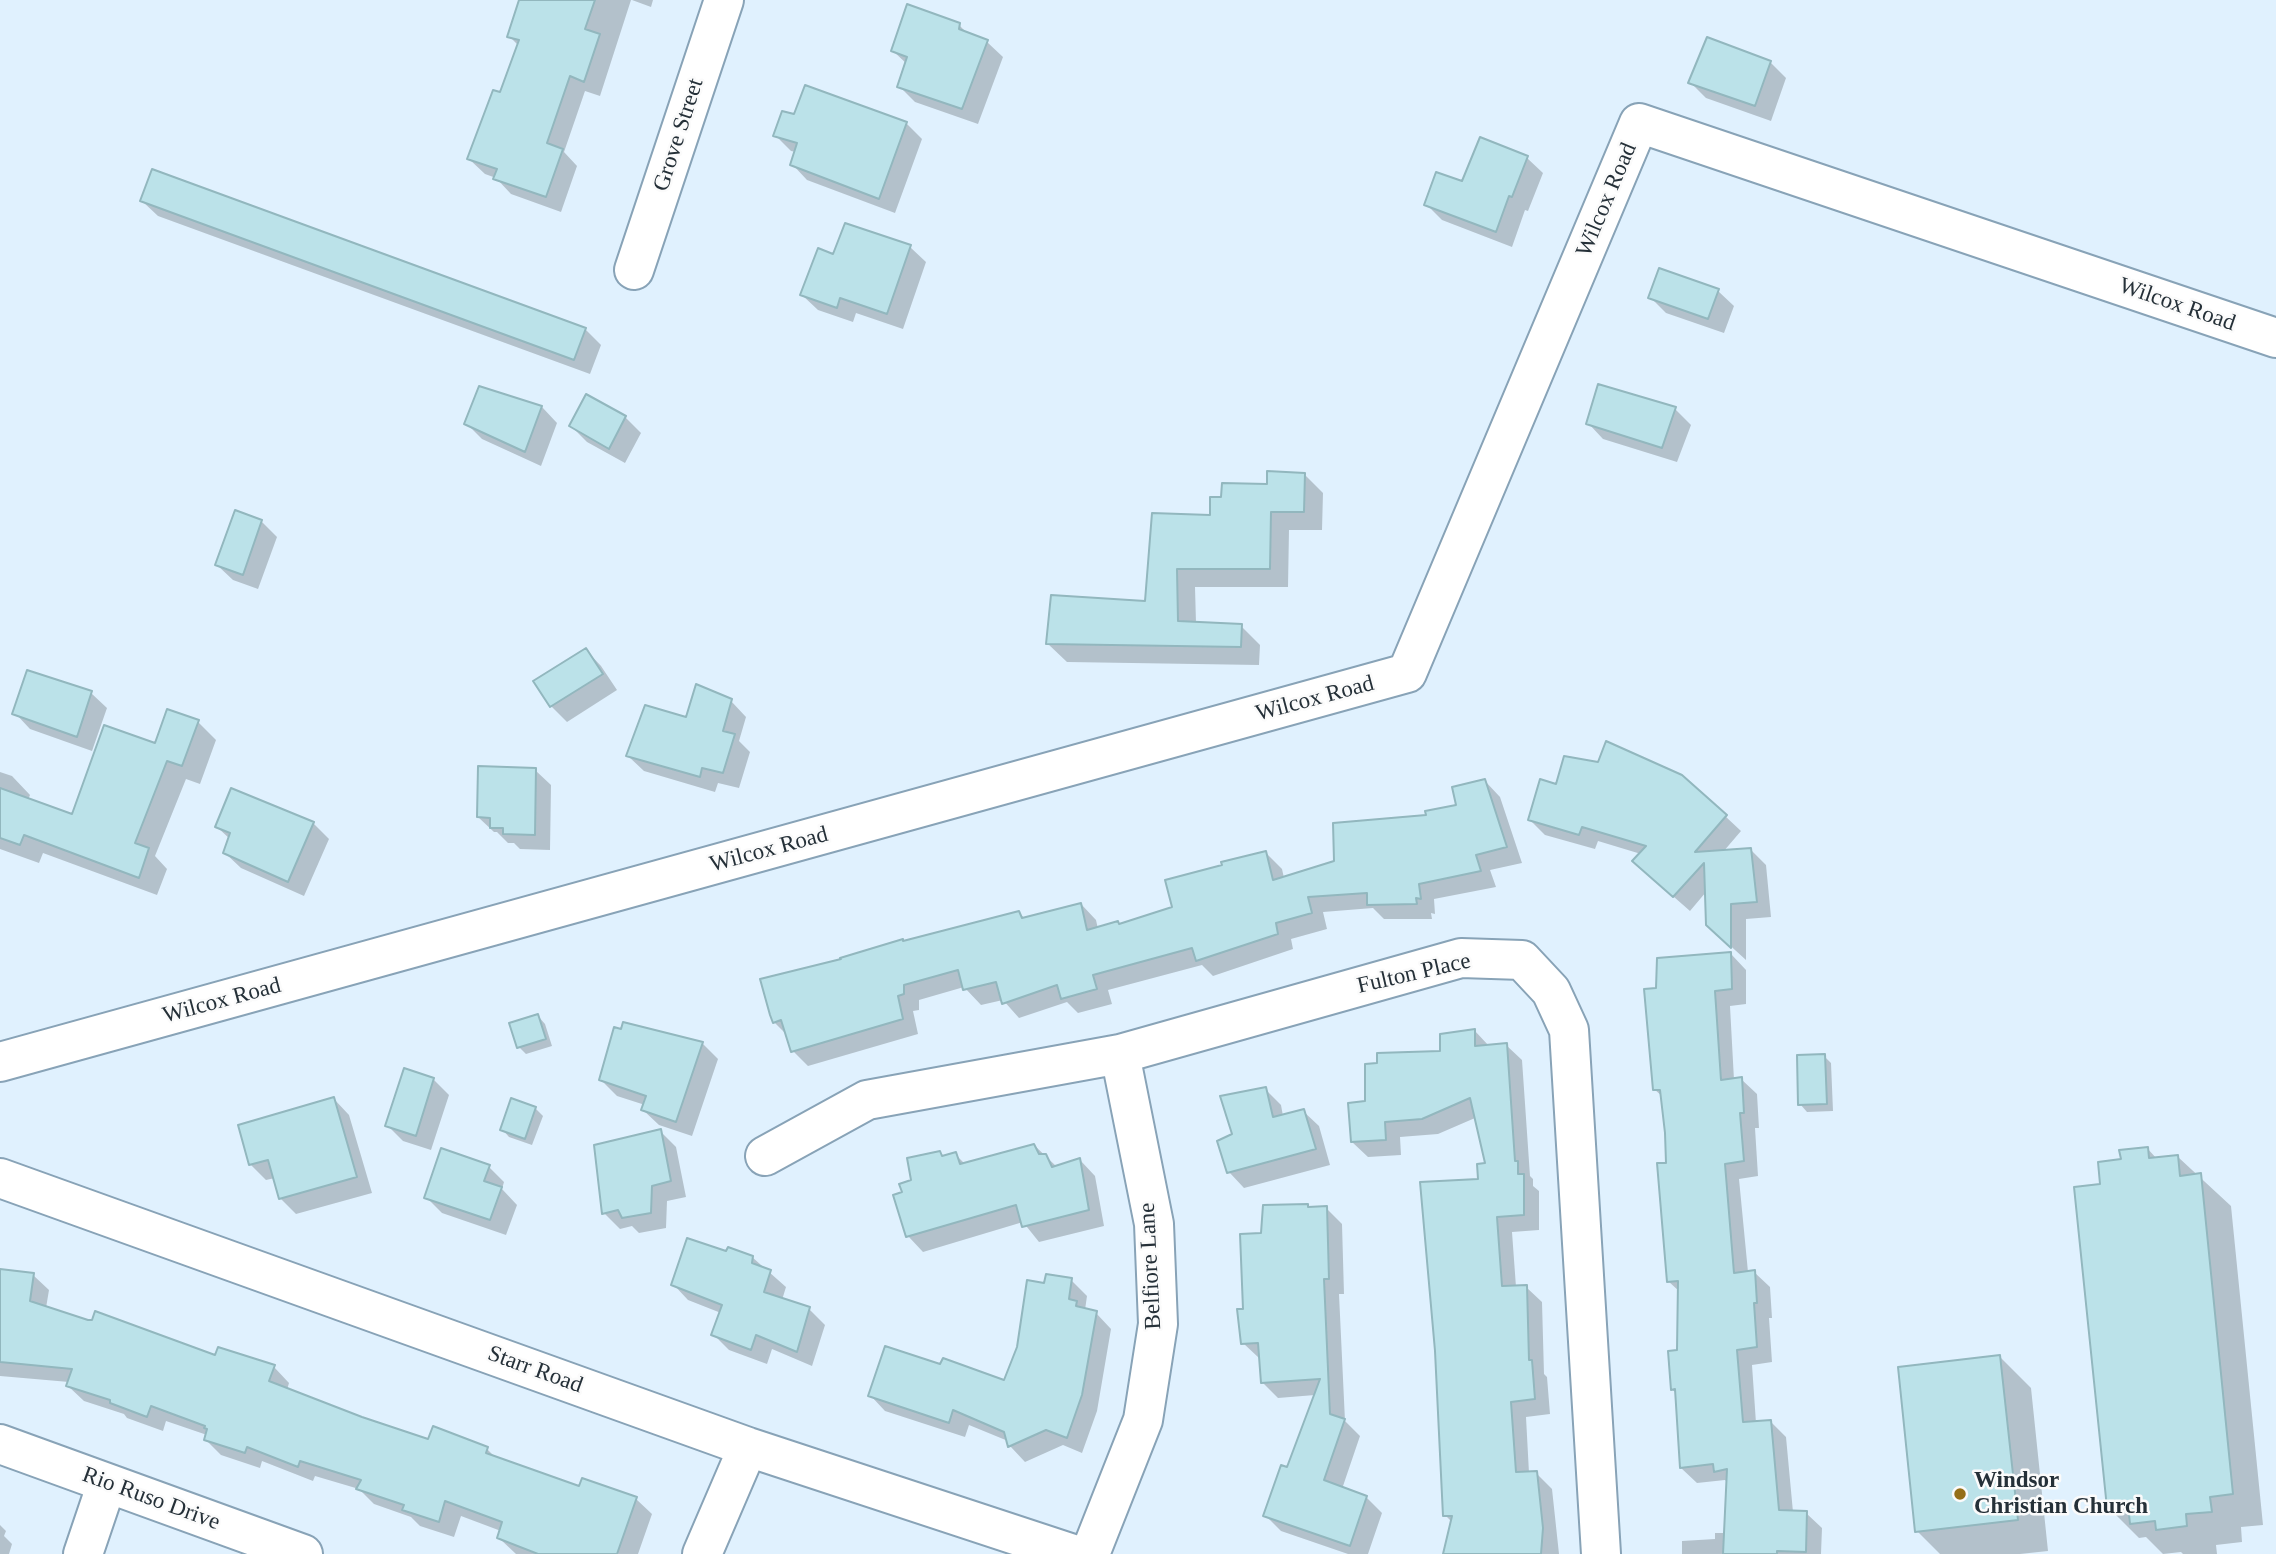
<!DOCTYPE html>
<style>
body{margin:0}
canvas{display:block;background:#e0f1fe}
</style>
<canvas width="2276" height="1554"></canvas>
<script>
const context = document.querySelector('canvas').getContext('2d');
context.lineJoin = 'round';
function paint(path, color) { context.fillStyle = color; context.fill(path, 'evenodd'); }
function trace(path, color, width, dash) { context.strokeStyle = color; context.lineWidth = width; context.lineCap = dash ? 'butt' : 'round'; context.setLineDash(dash || []); context.stroke(path); }
function label(font, color, halo, rows, align = 'center') {
  context.font = font + ' Georgia,serif'; context.lineWidth = 5; context.setLineDash([]); context.textBaseline = 'middle'; context.strokeStyle = halo; context.fillStyle = color; for (const [text, x, y, turn = 0] of rows) {
    context.save(); context.translate(x, y); context.rotate((+turn || 0) * Math.PI / 180); context.textAlign = isNaN(turn) ? turn : align; if (halo) context.strokeText(text, 0, 0); context.fillText(text, 0, 0); context.restore();
  }
}
paint(new Path2D(`
 M521,0h110l-31,96 -15,-5 -21,61 13,14 -16,46 -50,-18 -15,-16 -11,-4 -16,-15 32,-64 18,-49 -10,-10z
 M632,0h21l-2,7z
 M959,25l10,10 18,7 16,15 -25,67 -63,-22 -16,-16 8,-22 -14,-13z
 M1770,62l16,16 -15,43 -65,-23 -15,-15z
 M795,116l111,7 16,16 -27,74 -88,-33 -15,-16 4,-12 -5,-1 -16,-16z
 M1481,139l46,19 16,15 -15,38 -3,-1 -13,37 -70,-27 -16,-16 37,-21z
 M142,201l443,128 16,16 -11,29 -432,-158z
 M846,225l64,22 16,15 -23,67 -47,-16 -3,9 -35,-12 -16,-15 32,-39z
 M1718,291l16,15 -10,27 -58,-20 -16,-16z
 M480,389l62,18 15,16 -16,43 -59,-27 -16,-16z
 M587,396l38,21 16,16 -16,30 -38,-21 -16,-16z
 M1675,409l16,16 -14,37 -74,-23 -15,-16z
 M1304,474l19,19 -1,37h-33l-1,57h-93l1,36 45,3 19,19 -1,20 -192,-3 -19,-18 99,-42 64,-85 12,-18z
 M261,521l16,16 -19,52 -25,-9 -16,-15z
 M586,650l15,16 16,24 -50,32 -16,-16 -15,-24z
 M91,693l16,15 -15,43 -62,-22 -15,-16z
 M731,701l15,16 -7,24 11,11 -11,36 -21,-5 -3,9 -71,-21 -16,-15 59,-37z
 M198,722l18,18 -16,44 -14,-5 -31,77 12,13 -10,26 -114,-42 -4,10 -39,-14v-77l12,4 18,19 -2,5 45,16z
 M535,770l16,15 -1,65 -30,-1 -6,-6h-6l-11,-11h-3l-16,-15z
 M1485,781l15,16 22,66 -32,7 6,17 -62,12 1,15 -4,-1 1,6h-48l-11,-11 -50,4 4,17 -36,10 2,10 -80,27 -11,-11 -94,25 4,14 -34,9 -11,-11 -48,16 -16,-18 -22,5 -17,-18 -45,13v10l-6,1 5,23 -110,32 -15,-15 -5,-15 -14,-14 130,-80 115,-29 6,6 56,-15 15,16 2,9 22,-3 54,-18 92,-55 16,16 2,9 52,-16 92,-45 30,-11z
 M1557,786l168,30 16,15 -18,21 28,-2 15,15 5,52 -25,2v41l-22,-20 -18,-48 -16,19 -40,-35 -9,-22 -43,-13 -3,8 -50,-14 -15,-15z
 M313,823l16,16 -25,57 -63,-28 -16,-15 5,-14 -13,-12z
 M1731,954l15,16v34l-16,2 4,74 7,-1 16,15 2,34h-4l3,48 -19,3 9,93h6l16,15 2,31h-3l3,44 -20,3 4,58 15,-1 15,15 7,75 13,1 16,15 -1,26h-139v-13l33,-2v-6h11l2,-50 -3,-3 -28,3 -16,-15 -4,-74 -5,-5 7,-37 1,-60 -12,-11 -1,-116 -4,-68 -9,-8 4,-99z
 M538,1016l7,8 7,22 -26,8 -7,-7z
 M1475,1031l14,15 17,-1 16,15 8,116 3,3v7l6,5v39l-27,2 4,55h10l16,15 2,72 3,3 3,37 -24,3 3,56h7l16,16 7,65h-114l7,-32 -7,-7 35,-334 7,-16 -12,-47 -37,16 -38,3 1,18 -33,2 -16,-15 15,-39z
 M702,1043l16,16 -26,77 -33,-11 -16,-15 2,-5 -28,-9 -16,-16z
 M1824,1056l7,7 2,48 -26,1 -7,-8z
 M433,1079l16,16 -18,55 -28,-9 -16,-16z
 M1265,1089l16,16 2,11 20,-5 16,15 11,39 -86,23 -15,-16 5,-37z
 M334,1099l15,16 23,78 -76,21 -16,-16 -5,-20 -9,2 -15,-15z
 M535,1108l8,8 -11,29 -23,-8 -7,-8z
 M660,1131l16,16 10,50 -19,4 -1,27 -27,5 -7,-7 -12,3 -16,-16z
 M1034,1145l23,22 23,-7 15,16 9,50 -65,16 -16,-20 -100,30 -15,-16 -4,-42 36,-41 4,4 11,-3 10,10z
 M2147,1148l10,11 21,-2 53,49 32,319 -22,2 1,15 -26,3 1,9h-34l-2,-2 -18,2 -17,-17 -7,1 -31,-31 -6,-322 20,-24z
 M489,1167l15,15 -2,7 15,16 -11,30 -64,-22 -16,-16z
 M1307,1205l3,4 16,-1 16,16 2,70h-5l6,127 15,15 -18,53 24,8 16,16 -14,41h-20l-67,-23 -16,-16 23,-45 27,-75 -37,3 -16,-16 -1,-24h-2l-16,-15 2,-32 18,-76z
 M728,1253l24,4 34,30 -4,13 27,9 16,16 -13,41 -40,-17 -5,15 -38,-14 -16,-16 8,-21 -33,-13 -15,-16z
 M0,1270l33,5 16,15 -3,18 170,49 58,10 15,16 -2,7 142,51 58,8 10,10 83,29 56,11 16,15 -14,40h-122l-17,-16 2,-7 -40,-15 -7,21 -34,-11 -9,-9 -37,-13 -15,-15 -44,-13 -2,5 -51,-20 -2,7 -39,-13 -15,-15 1,-5 -41,-14 -3,10 -36,-13 -3,-4 -40,-13 -16,-15 1,-4 -69,-6z
 M1071,1280l16,16 -2,14 11,3 15,16 -14,82 -15,42 -19,-8 -38,17 -15,-16 -2,-5 -39,-16 -4,12 -80,-26 -15,-16 71,-29 64,16 41,-97z
 M2000,1357l31,31 17,163 -28,3h-80l-23,-23z
 M0,1525l6,6 -2,5 8,8 -3,10h-9z`), '#0003');
const building = new Path2D(`
 M519,0h76l-10,29 15,5 -16,48 -14,-6 -23,67 16,6 -17,48 -53,-18 4,-10 -30,-10 26,-69 7,2 19,-52 -12,-3z
 M907,4l53,19 -1,6 29,11 -26,69 -65,-22 10,-30 -16,-6z
 M1707,37l64,24 -16,45 -67,-23z
 M805,85l102,37 -28,77 -89,-34 7,-22 -24,-7 9,-25 12,3z
 M1480,137l48,19 -16,41 -3,-1 -13,36 -72,-27 12,-33 26,9z
 M152,169l434,159 -12,32 -434,-159z
 M845,223l66,22 -24,69 -47,-16 -3,10 -37,-13 18,-47 15,6z
 M1659,268l60,21 -11,30 -60,-21z
 M1598,384l78,23 -14,41 -76,-24z
 M479,386l63,20 -17,46 -61,-28z
 M586,394l40,22 -17,33 -40,-23z
 M1267,471l38,2 -1,39h-33l-1,57h-93l1,52 64,3 -1,23 -195,-3 5,-49 94,6 7,-88 58,2v-18h11l1,-14 45,1z
 M235,510l27,10 -19,55 -28,-10z
 M586,648l17,26 -53,33 -17,-26z
 M27,670l65,21 -15,46 -65,-23z
 M696,684l36,15 -9,32 12,3 -12,39 -21,-5 -2,9 -74,-21 19,-51 41,12z
 M167,709l32,11 -17,46 -15,-5 -32,82 14,5 -10,30 -115,-43 -4,10 -20,-7v-50l72,26 32,-89 51,18z
 M1606,741l76,34 45,40 -32,37 56,-4 6,54 -26,2v44l-25,-23 -2,-62 -31,34 -41,-36 14,-15 -64,-19 -3,8 -51,-15 12,-41 16,5 8,-28 34,6z
 M478,766l58,2 -1,67 -32,-1v-6h-13v-10l-13,-1z
 M1485,779l22,68 -31,8 5,16 -62,13 2,15 -5,-1 1,6 -50,1v-12l-59,4 4,16 -36,10 2,11 -82,27 -4,-13 -99,27 4,14 -36,10 -4,-14 -55,19 -6,-22 -33,8 -5,-20 -54,15v9l-6,2 5,23 -112,33 -10,-32 -8,3 -3,-8 -10,-36 81,-20 -1,-1 63,-19v2l116,-30 3,7 59,-15 6,27 31,-9 1,3 53,-17 -7,-27 57,-15 -1,-3 45,-11 7,29 61,-19 -1,-38 93,-8 -1,-4 31,-6 -4,-18z
 M231,788l83,34 -26,60 -65,-29 7,-20 -15,-6z
 M1731,952l1,37 -17,2 6,89 21,-3 2,36h-4l4,48 -19,3 9,109 21,-3 2,33h-3l3,44 -20,3 6,72 28,-2 8,90 28,1 -1,41 -29,-1v3h-54l4,-85 -13,3 -1,-8 -33,4 -5,-79 -4,1 -3,-39 9,-1 1,-69 -11,1 -10,-119h9l-1,-30 -5,-43h-7l-9,-101 12,-1 1,-30z
 M538,1014l8,25 -29,9 -8,-25z
 M623,1022l80,20 -27,80 -35,-12 5,-14 -47,-16 15,-53 7,2z
 M1475,1029v17l32,-3 8,118h3v13h6v41l-27,2 5,69 25,-1 2,75h3l3,39 -24,3 5,70 21,-1 6,57 -2,26h-98l9,-38h-9l-8,-165 -15,-169 58,-3 -1,-15 8,-1 -15,-65 -48,21 -37,3 1,18 -35,2 -3,-39 17,-2v-37l12,-1v-10l63,-2v-17z
 M1825,1054l2,50 -29,1 -1,-50z
 M404,1068l30,10 -18,58 -31,-10z
 M1266,1087l7,30 31,-8 12,40 -89,24 -10,-32 15,-7 -12,-38z
 M334,1097l23,80 -78,22 -11,-39 -19,5 -11,-40z
 M511,1098l25,9 -11,32 -25,-9z
 M661,1129l10,52 -19,5 -1,27 -29,5 -4,-8 -16,4 -8,-69z
 M1034,1144l5,10h7l6,13 28,-9 9,52 -67,17 -6,-22 -110,32 -13,-42 9,-3 -3,-8 12,-4 -4,-22 33,-7 2,5 14,-4 4,12z
 M2148,1147l1,11 29,-3 2,21 21,-3 32,321 -23,3 2,15 -26,2 1,12 -31,4 -1,-9 -25,3 -2,-19 -21,3 -33,-321 26,-3 -2,-22 23,-3 -2,-9z
 M441,1148l49,17 -6,16 18,6 -12,33 -66,-22z
 M1308,1204v3l19,-1 2,73h-5l6,135 15,5 -21,61 43,16 -17,50 -87,-30 18,-51 6,2 33,-88 -59,4 -3,-40 -17,1 -4,-35h6l-3,-75 21,-1 2,-28z
 M687,1238l39,13 2,-4 25,9 -1,7 19,7 -7,22 46,15 -13,45 -41,-17 -5,15 -40,-15 11,-30 -51,-20z
 M0,1269l34,4 -4,28 58,19h4l3,-9 120,44 3,-8 57,18 -6,16 93,36 66,22 5,-13 55,21 -2,6 93,33 3,-8 55,19 -20,57h-79l-41,-16 5,-16 -57,-21 -6,21 -37,-12 2,-5 -48,-16 5,-9 -61,-19 -2,6 -51,-20 -2,6 -41,-13 3,-11 -3,-1 1,-2 -54,-20 -4,11 -37,-14v-3l-44,-14 6,-17 -72,-7z
 M1046,1274l26,4 -3,21 8,2 -1,5 21,5 -15,84 -15,43 -21,-8 -38,17 -4,-15 -51,-22 -4,13 -81,-27 17,-50 55,18 3,-6 61,22 13,-33 10,-67 17,3z
 M2000,1355l18,165 -103,12 -17,-165z`);
paint(building, '#bbe2e9');
trace(building, '#92b7be', 2);
const minor = new Path2D(`
 M634,270l90,-270
 M0,1062l1407,-389 232,-550 637,215
 M765,1156l102,-56 253,-46 341,-96 61,2 29,31 18,39 32,524
 M0,1178l748,269 325,107
 M0,1444l303,110
 M83,1554l24,-71
 M702,1554l46,-107
 M1090,1554l53,-134 15,-96 -4,-100 -34,-170`);
trace(minor, '#88a3b7', 42);
trace(minor, '#fff', 38);
for (const [x, y, r, color] of [
 [1960,1494,7,"#956f18"]
]) { const dot = new Path2D(); dot.arc(x, y, r, 0, 2 * Math.PI); context.fillStyle = color; context.fill(dot); trace(dot, '#fbfbfb', 2.5); }
label('23px', '#253038', '#fbfbfb', [
 ["Grove Street",679,135,-72],
 ["Wilcox Road",1607,200,-67],
 ["Wilcox Road",2177,305,19],
 ["Wilcox Road",1315,699,-15],
 ["Wilcox Road",769,850,-15],
 ["Fulton Place",1414,974,-13],
 ["Wilcox Road",222,1001,-15],
 ["Belfiore Lane",1151,1266,-93],
 ["Starr Road",535,1370,20],
 ["Rio Ruso Drive",151,1499,20]
]);
label('bold 23px', '#253038', '#fbfbfb', [
 ["Windsor",1974,1481],
 ["Christian Church",1974,1507]
], 'left');
</script>
